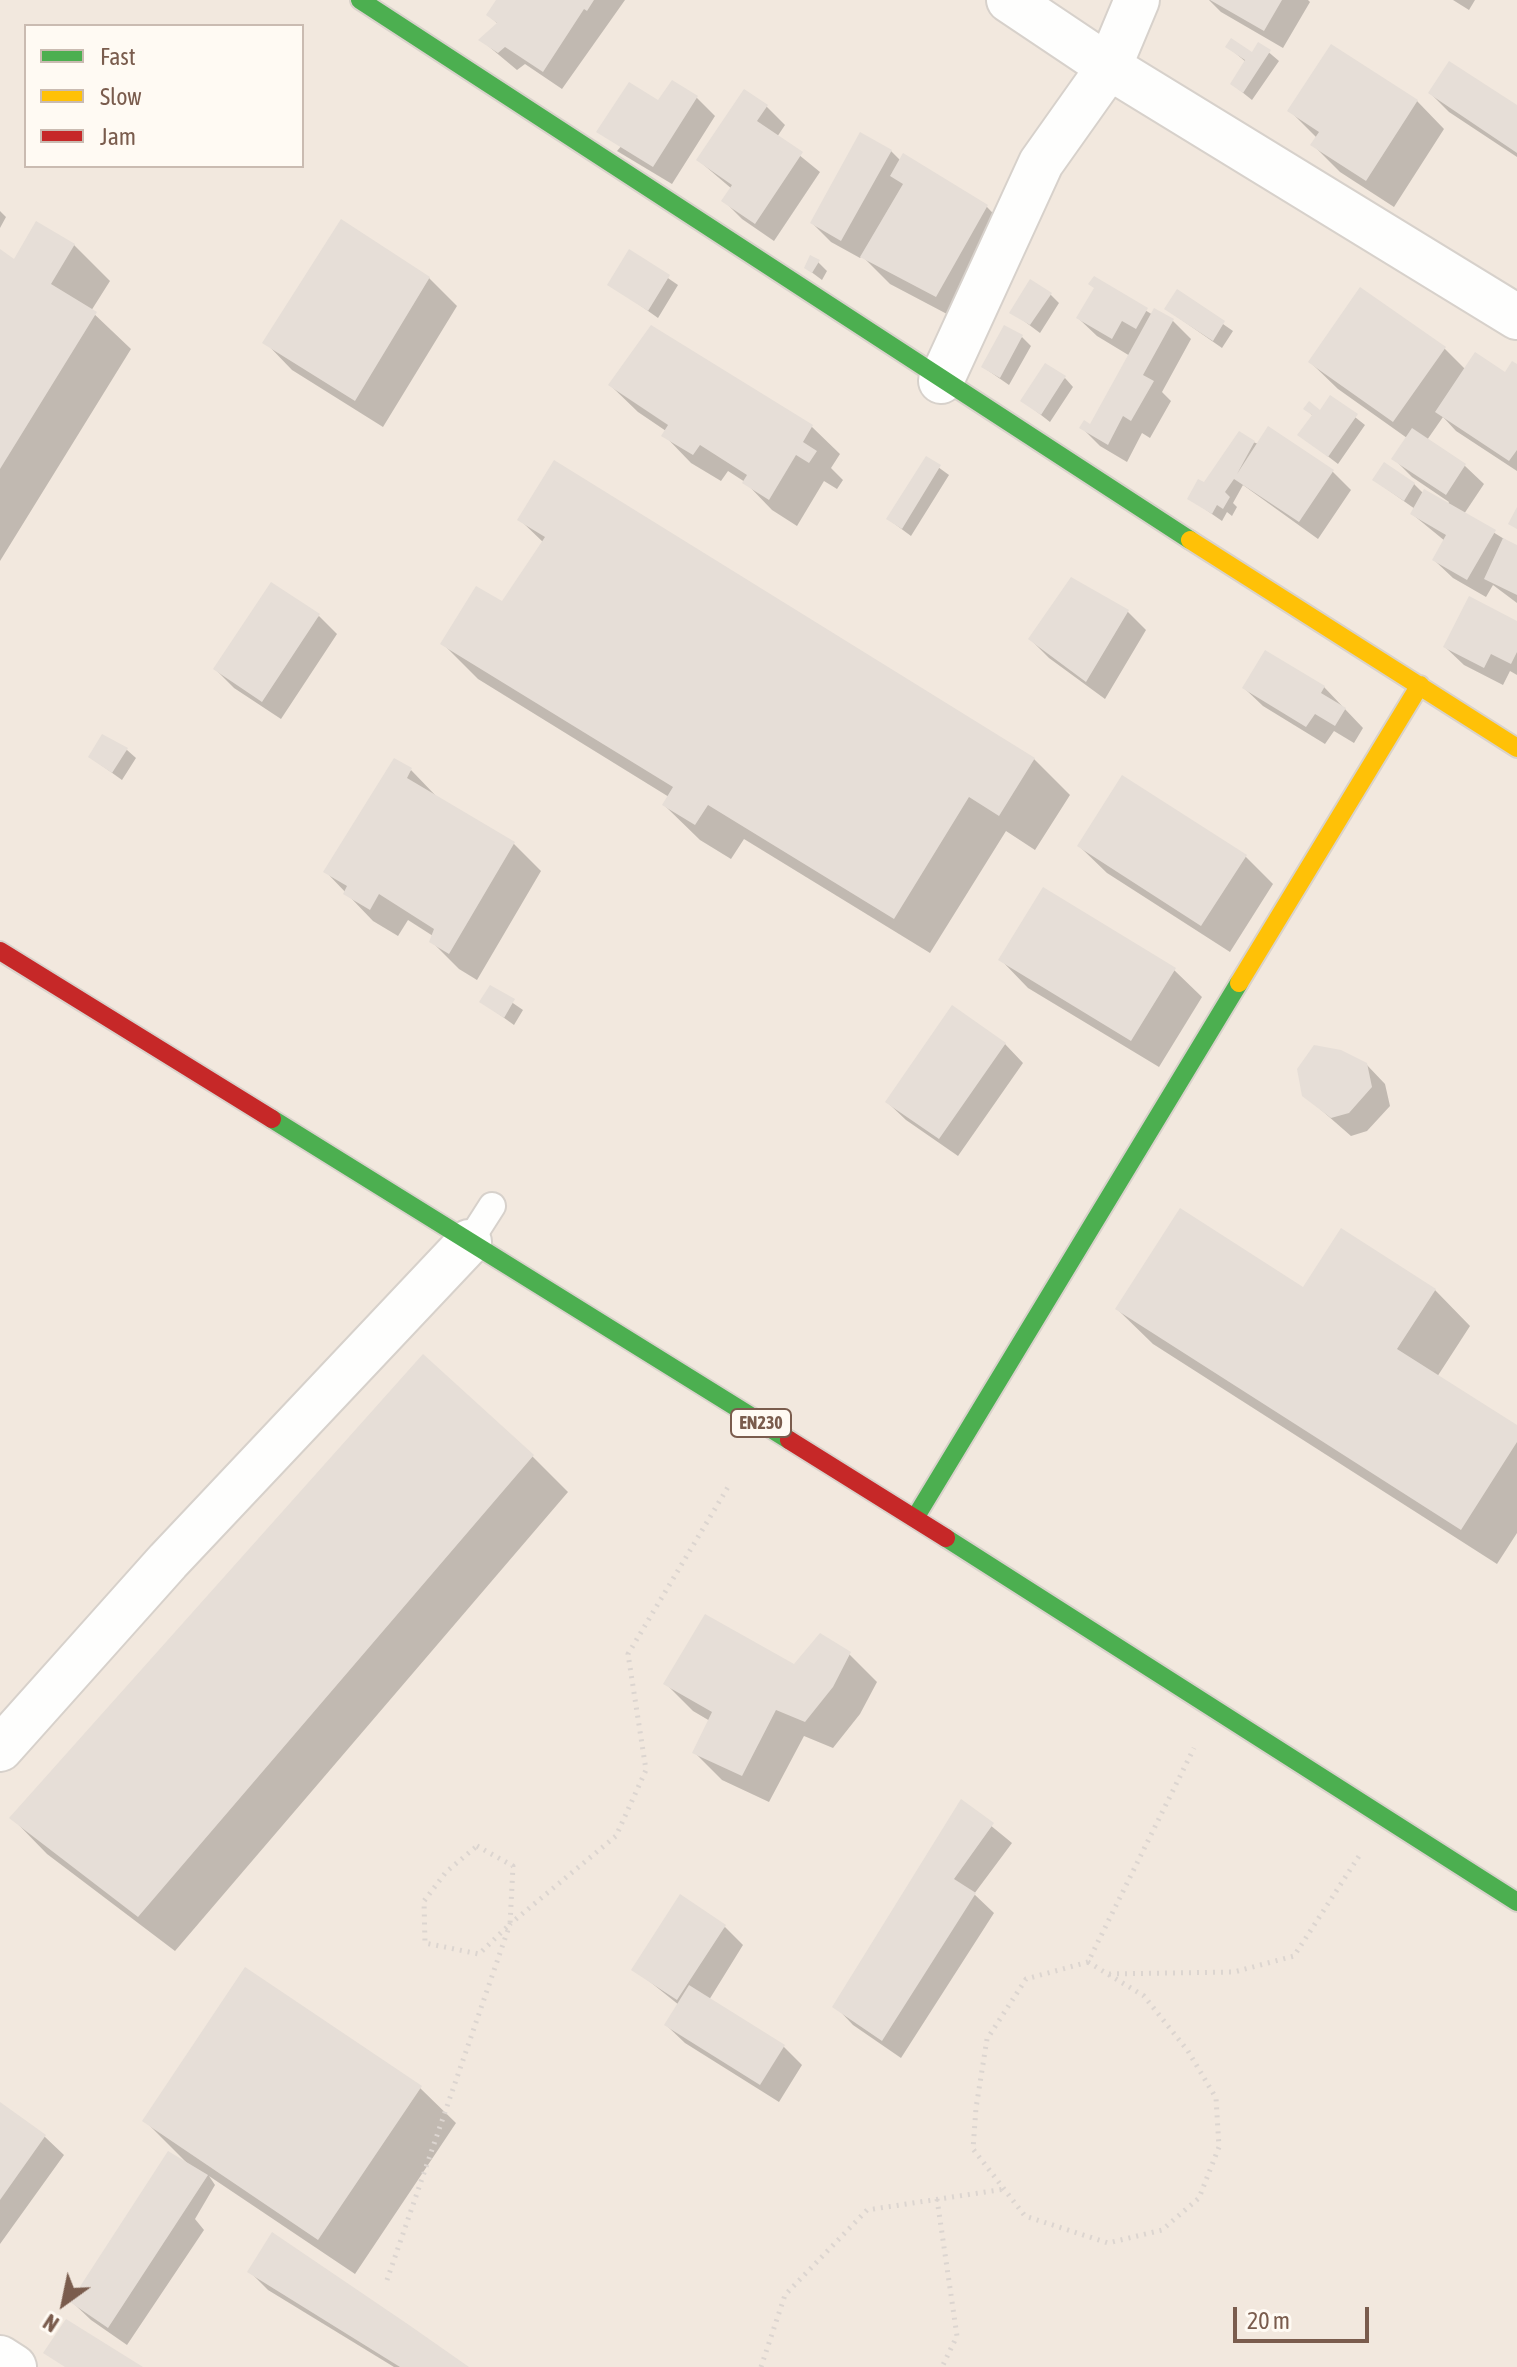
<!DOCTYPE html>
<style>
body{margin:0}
#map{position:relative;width:1517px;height:2367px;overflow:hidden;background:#f9f5f0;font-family:"Asap Condensed",sans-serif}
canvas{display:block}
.legend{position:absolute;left:24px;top:24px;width:280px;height:144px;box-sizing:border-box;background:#fffaf3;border:2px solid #cabbb1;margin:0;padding:10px 14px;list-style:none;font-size:24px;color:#7a5c4d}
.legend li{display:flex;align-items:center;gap:16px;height:40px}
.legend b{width:40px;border:2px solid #cabbb1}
.north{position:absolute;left:24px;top:2263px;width:80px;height:80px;-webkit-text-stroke:6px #fffaf3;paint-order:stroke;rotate:213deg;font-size:22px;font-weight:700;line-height:32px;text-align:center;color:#7a5c4d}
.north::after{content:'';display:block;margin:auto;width:28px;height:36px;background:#7a5c4d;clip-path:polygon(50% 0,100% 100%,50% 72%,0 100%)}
.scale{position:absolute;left:1233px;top:2307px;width:136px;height:36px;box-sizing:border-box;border:4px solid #7a5c4d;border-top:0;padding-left:10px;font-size:24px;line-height:28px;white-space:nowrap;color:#7a5c4d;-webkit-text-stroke:6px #fffaf3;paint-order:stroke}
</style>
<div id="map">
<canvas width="1517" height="2367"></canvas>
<ul class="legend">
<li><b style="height:10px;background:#4caf50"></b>Fast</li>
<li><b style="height:10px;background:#ffc107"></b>Slow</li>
<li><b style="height:10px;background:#c62828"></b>Jam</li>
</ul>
<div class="north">N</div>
<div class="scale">20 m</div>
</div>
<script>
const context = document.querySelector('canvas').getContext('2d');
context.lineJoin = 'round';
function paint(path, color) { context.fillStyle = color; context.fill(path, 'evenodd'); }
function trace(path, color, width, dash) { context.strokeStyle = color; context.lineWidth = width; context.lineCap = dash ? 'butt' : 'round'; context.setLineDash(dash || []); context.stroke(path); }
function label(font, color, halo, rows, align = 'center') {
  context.font = font + ' "Asap Condensed",sans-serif'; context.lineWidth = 6; context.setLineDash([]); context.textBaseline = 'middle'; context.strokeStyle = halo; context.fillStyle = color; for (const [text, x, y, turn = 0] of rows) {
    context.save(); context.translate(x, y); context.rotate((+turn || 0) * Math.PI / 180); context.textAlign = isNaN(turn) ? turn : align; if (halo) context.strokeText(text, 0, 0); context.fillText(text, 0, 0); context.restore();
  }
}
paint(new Path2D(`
 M0,0h1517v2367h-1517zM26,26h276v140h-276z`), '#f2e8de');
paint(new Path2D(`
 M498,0h127l-63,89 -37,-25 -8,6 -36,-30 17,-16 -10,-9z
 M1209,0h99l2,2 -27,46 -62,-36z
 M1453,0h22l-6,10z
 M1259,44l20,17 -27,39 -20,-16 14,-22 -18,-15 24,8z
 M1430,93l87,15v49l-68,-45z
 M696,97l19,19 -43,68 -55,-33 42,-48z
 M1417,101l27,28 -50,78 -54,-35 -27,-27 4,-7 -27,-27z
 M766,106l19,19 -8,12 43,35 -46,69 -32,-22 -18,-18 8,-12 -34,-29z
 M891,151l10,10 86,46 27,28 -50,88 -74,-39 -28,-28 -2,2 -29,-16 -19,-19z
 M0,211l6,6 -6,11z
 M342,222l87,56 28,28 -74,121 -91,-57 -27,-28z
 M74,245l36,36 -19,30 40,38 -131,212v-309l15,9z
 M630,252l48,33 -20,33 -48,-34z
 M818,262l9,9 -5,9 -16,-12z
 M1094,279l59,36 20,6 18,18 -29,53 9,9 -21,37 -8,-5 -15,29 -27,-16 -18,-18 9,-1 39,-71 -33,-20 -19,-18 18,-29z
 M1177,292l56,39 -11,17 -56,-39z
 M1050,294l9,9 -19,30 -28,-21z
 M652,328l160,99 28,27 -9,14 12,12 -6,9 -13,-8 -27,45 -25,-16 -27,-28 -17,-11 -7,10 -30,-18 -27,-28 2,-4 -28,-19 -28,-27z
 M1022,337l9,9 -22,39 -26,-18z
 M1444,348l22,22 39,5 12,-8v104l-61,-40 -13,-14 -16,23 38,26 19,18 -20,30 53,33v56l-24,-18 -7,12 -33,-19 -19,-18 11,-19 -33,-27 3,-5 -41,-29 40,4 10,10 24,10 1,-2 -37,-25 -18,-18 13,-21 -69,-49 -28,-27z
 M1065,378l8,9 -23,35 -27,-21z
 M1331,398l34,27 -27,39 -38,-29 13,-19 -7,-7 15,3z
 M1253,442l79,29 19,19 -33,49 -75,-54 -10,18 4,4 -5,9 -5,-4 -5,9 -33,-23z
 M927,459l22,16 -38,61 -23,-17z
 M520,520l514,239 36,36 -35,55 -29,-19 -76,122 -186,-114 -13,20 -31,-19 -36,-35 5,-8 -191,-118 -35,-35 60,-40 41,-61z
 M1071,580l57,32 18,18 -41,69 -56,-41 -19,-19z
 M319,616l18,18 -56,85 -47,-31 -19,-19z
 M1517,623v52l-7,-4 -7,14 -39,-20 -19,-18z
 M1324,687l39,41 -9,15 -20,-12 -9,13 -62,-38 -19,-18z
 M127,750l9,8 -14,22 -32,-23z
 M411,770l27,28 76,46 27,27 -64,109 -18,-11 -28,-28 2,-5 -25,-16 -10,16 -25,-15 -47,-49z
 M1079,846l166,10 28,28 -43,68 -123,-79z
 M1001,960l173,10 28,27 -43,70 -131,-79z
 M491,988l32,22 -9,15 -32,-23z
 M1005,1044l18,19 -65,93 -52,-36 -19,-18z
 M1366,1064l19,20 5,22 -23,25 -16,5 -47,-41z
 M1304,1290h131l35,36 -33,51 80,50v106l-20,31 -344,-220 -36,-35z
 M532,1456l36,36 -393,459 -128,-97 -35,-36z
 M849,1654l28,28 -17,32 -27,34 -29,-12 -35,66 -47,-22 -27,-27 15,-32 -17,-10 -27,-27 129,-18z
 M962,1802l50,41 -38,51 20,19 -93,145 -48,-33 -18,-19z
 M725,1927l18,18 -34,55 75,47 18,18 -23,37 -94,-59 -19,-18 13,-20 -45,-36z
 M420,2088l36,35 -101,151 -146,-98 6,9 -20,34 9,11 -77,115 -36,-25 -19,-18 115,-139 -42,-42z
 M0,2104l45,33 19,18 -64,89z
 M250,2272l215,95h-71l-126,-77z`), '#0003');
paint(new Path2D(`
 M496,0h98l-7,11 -3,-2 -41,63 -38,-25 -7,6 -20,-13 19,-17 -11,-8z
 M1210,0h72l-18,31z
 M1231,38l21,14 6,-10 13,8 -28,43 -13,-9 15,-24 -20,-13z
 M1331,44l87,56 -52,81 -56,-36 9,-13 -32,-21z
 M1449,61l68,44v48l-89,-60z
 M672,80l26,16 -45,71 -57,-35 33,-50 29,18z
 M744,89l24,16 -11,16 46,31 -48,72 -34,-23 11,-16 -36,-25z
 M860,132l32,18 -51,91 -31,-18z
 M903,153l85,52 -52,92 -76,-40 43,-73 -13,-8z
 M341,219l89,58 -75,124 -93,-58z
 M36,221l39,23 -24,40 46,28 -97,157v-220l14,10z
 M629,249l41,26 -22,36 -41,-26z
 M810,255l10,5 -8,13 -8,-5z
 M1094,276l54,32 -12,21 -14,-8 -10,18 -36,-21 18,-30 -6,-4z
 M1030,279l22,14 -22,32 -21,-12z
 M1360,287l86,60 -53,75 -85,-60z
 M1177,289l48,32 -12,20 -49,-32z
 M1154,308l20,11 -31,56 11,6 -23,40 -8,-5 -15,29 -29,-17 5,-8 6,4z
 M651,325l162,100 -10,17 14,9 -8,12 -13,-8 -27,45 -27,-17 5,-8 -47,-30 -7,10 -32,-19 7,-11 -60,-40z
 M1004,325l19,10 -23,43 -19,-11z
 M1475,352l30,20 7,-11 5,3v86l-8,11 -74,-49z
 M1045,363l21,13 -25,39 -21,-14z
 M1330,395l28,19 -30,43 -31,-22 15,-20 -9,-6 6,-8 11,9z
 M1268,426l66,44 -35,52 -65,-43 -9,13 5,5 -7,12 -6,-4 -5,9 -25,-15 11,-20 6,3 35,-51 16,10 -18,33z
 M1412,428l54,36 -20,31 -55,-36z
 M926,456l15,9 -39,64 -16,-10z
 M554,460l481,298 -36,58 -30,-19 -75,122 -186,-114 -13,20 -33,-20 11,-18 -233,-143 36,-58 26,15 43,-64 -28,-17z
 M1384,462l31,21 -11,18 -32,-21z
 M1424,489l72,41 -29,50 -35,-20 14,-25 -36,-21z
 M1517,507v22l-9,-5z
 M1503,538l14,7v50l-33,-16z
 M1071,577l58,33 -43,72 -58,-43z
 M271,582l49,32 -58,88 -49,-33z
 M1469,596l48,25v31l-6,12 -20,-10 -7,14 -41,-21z
 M1265,650l60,36 -4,7 25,15 -11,18 -20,-12 -9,13 -64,-39z
 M102,734l26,14 -16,25 -24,-16z
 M394,758l18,10 -5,10 108,64 -66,112 -20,-12 5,-13 -55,-35 -9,16 -27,-16 4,-8 -24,-14z
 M1122,775l125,80 -46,71 -124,-80z
 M1043,887l133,81 -45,73 -133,-81z
 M490,985l25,14 -11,19 -25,-16z
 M952,1005l54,38 -67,96 -54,-37z
 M1314,1045l27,5 26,13 5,24 -23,26 -18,5 -29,-22 -5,-27z
 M1180,1208l123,79 38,-59 95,61 -39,60 120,76v17l-56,88 -346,-221z
 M423,1354l111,101 -396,462 -129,-99z
 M705,1614l89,50 26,-31 31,19 -18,35 -28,35 -29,-12 -34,66 -50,-23 20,-41 -49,-28z
 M961,1799l33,24 -40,56 22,14 -94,148 -50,-34z
 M680,1894l46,31 -49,75 -46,-30z
 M245,1967l177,119 -104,154 -176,-119z
 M689,1985l96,60 -25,40 -96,-60z
 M0,2102l46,33 -46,65z
 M168,2151l40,24 -100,153 -38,-26z
 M272,2232l137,93 60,42h-69l-153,-95z
 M66,2319l77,48h-78l-22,-14z`), '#e6ded7');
const lane = new Path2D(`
 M469,1242l23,-36`);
const street = new Path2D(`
 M1009,0l100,67 408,250
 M941,381l100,-218 68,-96 28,-67
 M0,1749l168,-188 301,-319
 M0,2358l14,9`);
const fast = new Path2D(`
 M360,0l830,540
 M272,1119l517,321
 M915,1518l324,-535
 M946,1538l571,364`);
const slow = new Path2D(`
 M1190,540l327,208
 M1239,983l181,-298`);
const jam = new Path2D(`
 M0,951l272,168
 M789,1440l157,98`);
trace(lane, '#d7d1cb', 30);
trace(street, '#d7d1cb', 48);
trace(fast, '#d9d2cb', 22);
trace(slow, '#d9d2cb', 22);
trace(jam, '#d9d2cb', 22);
trace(new Path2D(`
 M477,1846l36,20 -3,58 -31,30 -54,-11 -1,-42 22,-29z
 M1088,1962l56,34 44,55 28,47 3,49 -20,51 -37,32 -54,13 -83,-27 -52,-67 3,-41 11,-69 39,-60 62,-17 106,-214
 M1109,1974l125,-2 60,-16 67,-103
 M937,2199l20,137 -15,31
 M387,2280l123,-356 106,-88 30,-66 -18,-116 100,-167
 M761,2367l24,-72 82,-85 138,-21`), '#dcd5d0', 5, [2, 6]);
trace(lane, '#fefefd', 26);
trace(street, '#fefefd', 44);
trace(fast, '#4caf50', 18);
trace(slow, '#ffc107', 18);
trace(jam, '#c62828', 18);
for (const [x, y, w] of [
 [761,1423,60]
]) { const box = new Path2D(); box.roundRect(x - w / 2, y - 14, w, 28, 6); context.fillStyle = '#fffaf3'; context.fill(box); trace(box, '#7a5c4d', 2); }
label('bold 18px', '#7a5c4d', null, [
 ["EN230",761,1423]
]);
</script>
